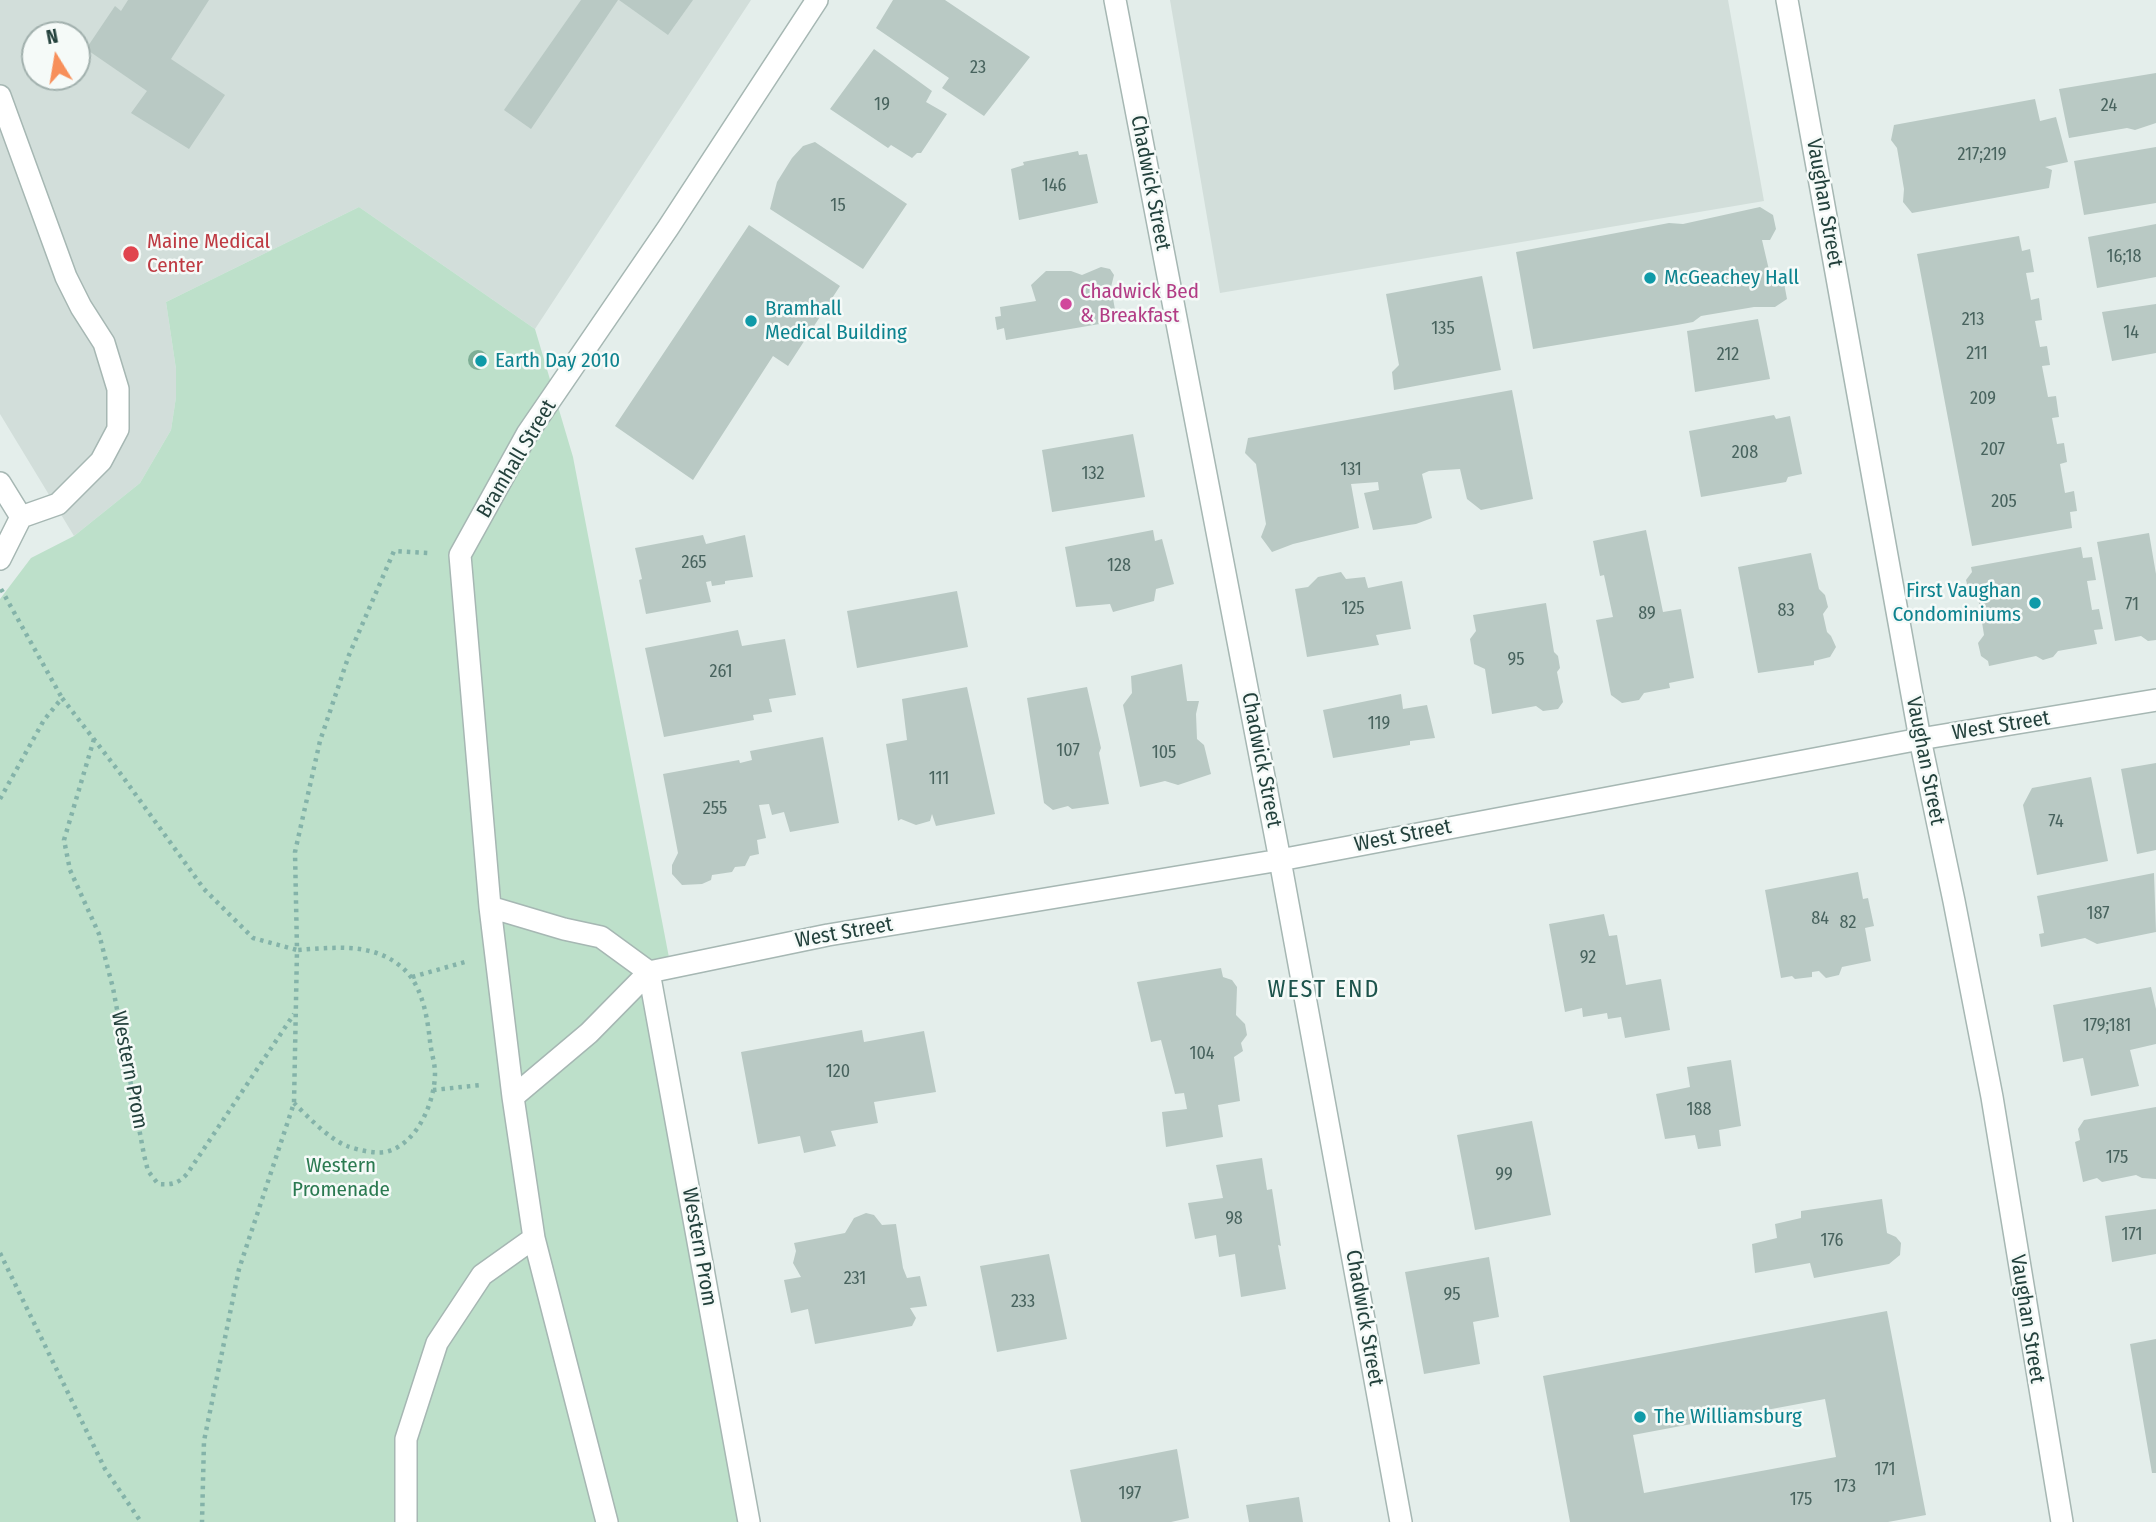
<!DOCTYPE html>
<style>
body{margin:0}
#map{position:relative;width:2156px;height:1522px;overflow:hidden;background:#e4eeeb;font-family:"Fira Sans Condensed",sans-serif}
canvas{display:block}
.north{position:absolute;left:21px;top:21px;width:70px;height:70px;box-sizing:border-box;background:#f5faf8;border:2px solid #a1b0ad;border-radius:50%;rotate:349deg;font-size:19px;font-weight:700;line-height:28px;text-align:center;color:#23413c}
.north::after{content:'';display:block;margin:auto;width:24px;height:32px;background:#f78f5a;clip-path:polygon(50% 0,100% 100%,50% 72%,0 100%)}
</style>
<div id="map">
<canvas width="2156" height="1522"></canvas>
<div class="north">N</div>
</div>
<script>
const context = document.querySelector('canvas').getContext('2d');
context.lineJoin = 'round';
function paint(path, color) { context.fillStyle = color; context.fill(path, 'evenodd'); }
function trace(path, color, width, dash) { context.strokeStyle = color; context.lineWidth = width; context.lineCap = dash ? 'butt' : 'round'; context.setLineDash(dash || []); context.stroke(path); }
function label(font, color, halo, rows, align = 'center') {
  context.font = font + ' "Fira Sans Condensed",sans-serif'; context.lineWidth = 5; context.setLineDash([]); context.textBaseline = 'middle'; context.strokeStyle = halo; context.fillStyle = color; for (const [text, x, y, turn = 0] of rows) {
    context.save(); context.translate(x, y); context.rotate((+turn || 0) * Math.PI / 180); context.textAlign = isNaN(turn) ? turn : align; if (halo) context.strokeText(text, 0, 0); context.fillText(text, 0, 0); context.restore();
  }
}
paint(new Path2D(`
 M0,0h751l-216,329 -176,-122 -193,95 10,67v28l-5,33 -31,53 -66,53 -74,-122zM35,35h42v42h-42z
 M1170,0h558l36,201 -544,92z`), '#d2deda');
paint(new Path2D(`
 M359,207l176,122 38,128 98,511 -21,4 103,550h-753v-923l31,-41 43,-22 66,-53 31,-53 5,-33v-28l-10,-67z`), '#bde0ca');
paint(new Path2D(`
 M128,0h81l-38,59 54,36 -36,54 -58,-36 16,-22 -61,-42 29,-43 6,5z
 M581,0h37l-87,129 -27,-19z
 M619,0h74l-25,35z
 M893,0h52l85,57 -46,59 -42,-28 7,-10 -73,-50z
 M874,49l58,42 -6,11 21,12 -26,39h-4l-5,5 -21,-13 -3,3 -58,-39z
 M2156,73v50l-21,7 -8,-2 -58,10 -10,-49z
 M2035,99l5,22 16,-4 12,45 -23,5 7,3 -3,18 -137,25 -9,-11 1,-13 -7,-41 -6,-8 3,-15z
 M815,142l92,62 -44,65 -93,-60 7,-27 15,-24 11,-12z
 M2156,147v56l-72,12 -10,-54z
 M1078,151l1,4 8,-1 11,49 -79,17 -8,-51 13,-4 -1,-3z
 M1760,207l13,8 3,14 -6,11h-8l7,30 15,13 3,16 -12,8h-21l-53,9 -8,6 -16,3 -144,24 -17,-97 153,-29 14,1z
 M2156,224v53l-59,11 -9,-51z
 M749,225l91,61 -52,80 -15,-10 -80,124 -78,-54z
 M2019,236l3,15 8,-2 4,23 -8,1 5,27 8,-2 3,22 -7,1 5,26 7,-1 3,19 -8,1 6,31 8,-1 3,21 -7,1 5,26 7,-1 3,19 -7,2 5,29 9,-2 3,20 -7,1 2,16 -100,18 -55,-292z
 M1101,267l9,2 4,6 -3,12 6,34 -111,19 -2,-12 -7,2 -2,-13 6,-1 -1,-9 36,-6 -5,-16 15,-14h25l11,4z
 M1482,276l19,94 -107,20 -2,-18 7,-7 -13,-71z
 M2156,304v49l-44,8 -10,-49z
 M1758,319l12,60 -75,13 -8,-61z
 M1512,390l21,109 -52,11 -14,-11 -7,-30 -31,2 -7,3 10,44 -16,6 -43,6 -9,-37 15,-3 -1,-8 -27,2 8,44 -66,16 -21,8 -11,-15 5,-13 -10,-60 -11,-11 3,-15z
 M1774,415l2,4 14,-3 12,58 -14,3 -2,5 -85,15 -12,-66z
 M1133,434l12,63 -93,15 -10,-62z
 M1153,530l2,11 7,-2 12,45 -18,5 -2,12 -41,11 -3,-8 -34,3 -11,-60z
 M1646,530l17,82 18,-3 13,69 -25,5 1,5 -26,5 -5,7 -17,3 -11,-8 -15,-75 17,-3 -9,-42 -4,1 -7,-35z
 M2149,533l7,41v66l-8,1 -7,-5 -26,5 -18,-99z
 M703,535l3,9 39,-9 8,42 -28,4v3l-13,2 -1,-5 -5,1 5,20 -65,12 -7,-34 3,-1 -7,-31z
 M2081,547l2,11 9,-1 4,23 -9,1 5,29 7,-1 4,20 -9,1 3,14 -39,7 -5,6 -10,3 -7,-4 -47,10 -1,-5 -7,-5 -3,-13 6,-8 -6,-38 -9,-5 -3,-12 6,-8 -1,-5z
 M1811,553l8,36 6,6 3,12 -5,7 4,18 4,4 5,11 -6,10 -16,4v4l-56,8 -20,-106z
 M1341,572l5,7 19,-2 3,11 34,-7 9,48 -35,6 3,10 -72,12 -12,-68 13,-2 10,-10z
 M957,591l11,56 -111,21 -10,-57z
 M1546,603l8,49 4,4 2,12 -3,4 6,30 -5,7 -15,2 -7,-5 -44,8 -7,-45 -11,-5 -4,-25 6,-8 -3,-16z
 M738,630l4,16 43,-7 11,56 -27,4 3,13 -19,3 1,5 -90,17 -19,-89z
 M1182,664l5,37h12l-3,13 1,25 7,6 7,29 -33,11 -13,-4 -25,6 -17,-82 9,-12 -1,-17z
 M967,687l28,127 -59,12 -4,-12 -2,7 -14,4 -15,-6 -3,2 -12,-77 21,-4 -5,-41z
 M1087,687l14,61 -2,5 10,51 -37,5 -4,-3 -15,4 -9,-7 -17,-105z
 M1401,694l2,15 24,-4 8,33 -25,3v4l-77,13 -10,-48z
 M823,737l16,86 -49,9 -6,-20 -12,3 -3,-11 -10,1 7,33 -9,2 2,14 -9,2 -5,10 -10,1 -3,5 -20,3 -1,5 -9,4 -20,1 -10,-11v-9l6,-12 -15,-79 76,-14 1,3 12,-3 -2,-9z
 M2156,763v87l-19,4 -16,-85z
 M2091,777l17,84 -71,14 -14,-70 9,-17z
 M1858,872l5,27 5,-1 6,28 -9,2 6,33 -29,6 -3,8 -13,3 -7,-7 -7,1v5l-17,2 -3,-3 -11,2 -16,-88z
 M2154,873l2,59 -59,12 -12,-6 -44,9 -2,-13 5,-1 -7,-37z
 M1604,914l5,22 8,-1 9,50 35,-6 9,51 -45,8 -4,-21 -13,2 -1,-6 -24,4 -1,-9 -17,4 -16,-88z
 M1221,968l2,9 9,3 5,7 -1,28 9,9 2,11 -6,8 2,8 -9,6 6,44 -22,4 5,32 -57,10 -4,-35 25,-3 -3,-16 -9,1 -14,-54 -10,2 -14,-60z
 M2151,987l5,22v35l-26,6 9,36 -48,10 -8,-38 -20,4 -10,-57z
 M862,1030l2,12 60,-11 12,61 -62,10 4,21 -47,8 5,15 -32,7 -4,-17 -42,8 -17,-92z
 M1731,1060l10,66 -22,4 2,16 -23,3 -3,-14 -30,4 -9,-45 34,-7 -3,-20z
 M2156,1107v72l-14,-1 -6,-3 -34,7 -5,-4 -14,4 -8,-40 5,-2 -2,-11 6,-9z
 M1532,1121l19,94 -76,15 -18,-95z
 M1262,1158l5,32 5,-1 9,57 -3,-1 8,44 -45,8 -6,-43 -16,3 -3,-22 -21,4 -7,-36 35,-5 -7,-33z
 M1882,1199l5,34 9,4 5,6 -1,12 -11,9 -75,14 -4,-15 -55,10 -3,-29 25,-6 -2,-14 26,-6v-7z
 M2156,1209v45l-44,8 -7,-46z
 M866,1213l8,2 8,10 14,-1 7,44 4,10 13,-2 7,30 -17,2 6,10 -4,8 -97,18 -7,-35 -17,4 -7,-33 17,-3 -8,-14 3,-12 -2,-8 51,-10 9,-15z
 M1049,1254l18,85 -70,13 -17,-86z
 M1489,1257l10,60 -26,5 7,42 -56,10 -19,-102z
 M1887,1311l39,204 -38,7h-318l-27,-146zM1825,1399l11,58 -192,36 -11,-58z
 M2156,1339v134h-4l-22,-129z
 M1177,1449l12,69 -18,4h-90l-11,-52z
 M1299,1497l4,25h-54l-3,-17z`), '#b9c9c4');
const minor = new Path2D(`
 M1115,0l165,860 121,662
 M1787,0l133,739 34,162 38,196 70,425
 M0,96l66,181 15,30 23,36 14,46v40l-17,32 -43,43 -37,13
 M0,483l21,34
 M0,559l21,-42
 M490,907l74,22 37,8 48,35 179,-37 452,-75 640,-121 236,-39
 M649,972l100,550
 M513,1097l76,-64 60,-61
 M406,1522v-83l31,-96 45,-68 52,-37
 M607,1522l-73,-284 -21,-141 -23,-190 -30,-352 67,-121 141,-206 149,-228`);
trace(minor, '#a6b7b3', 24);
trace(new Path2D(`
 M1,589l61,109
 M94,739l-30,101 6,30 29,64 14,54 31,167 4,16 10,13c13,1 20,0 29,-10l107,-160
 M0,799l44,-79 18,-22 58,75 84,116 49,49 44,12 -3,153 -55,166 -35,172 -2,81
 M412,977l53,-15
 M433,1090l48,-5
 M294,1103c13,13 35,36 53,43 11,4 31,9 42,5 29,-9 46,-50 46,-78 0,-10 -4,-21 -5,-32 -3,-26 -8,-59 -31,-76 -29,-23 -68,-17 -102,-15l-2,-98 25,-111 29,-86 45,-104 34,2
 M0,1253l105,216 36,53`), '#84b3a9', 4.5, [3.5, 5]);
trace(minor, '#fff', 21);
context.fillStyle = '#7eae96';
for (const [x, y] of [
 [478,360]
]) { context.beginPath(); context.arc(x, y, 10, 0, 2 * Math.PI); context.fill(); }
for (const [x, y, r, color] of [
 [131,254,9,"#e0444e"],
 [1650,278,7,"#0f9aa8"],
 [1066,304,7,"#d1479c"],
 [751,321,7,"#0f9aa8"],
 [481,361,7,"#0f9aa8"],
 [2035,603,7,"#0f9aa8"],
 [1640,1417,7,"#0f9aa8"]
]) { const dot = new Path2D(); dot.arc(x, y, r, 0, 2 * Math.PI); context.fillStyle = color; context.fill(dot); trace(dot, '#f5faf8', 2.5); }
label('18px', '#48635e', null, [
 ["23",978,68],
 ["19",882,105],
 ["24",2109,106],
 ["217;219",1982,155],
 ["146",1054,186],
 ["15",838,206],
 ["16;18",2124,257],
 ["213",1973,320],
 ["135",1443,329],
 ["14",2131,333],
 ["211",1977,354],
 ["212",1728,355],
 ["209",1983,399],
 ["207",1993,450],
 ["208",1745,453],
 ["131",1351,470],
 ["132",1093,474],
 ["205",2004,502],
 ["265",694,563],
 ["128",1119,566],
 ["71",2132,605],
 ["125",1353,609],
 ["83",1786,611],
 ["89",1647,614],
 ["95",1516,660],
 ["261",721,672],
 ["119",1379,724],
 ["107",1068,751],
 ["105",1164,753],
 ["111",939,779],
 ["255",715,809],
 ["74",2056,822],
 ["187",2098,914],
 ["84",1820,919],
 ["82",1848,923],
 ["92",1588,958],
 ["179;181",2107,1026],
 ["104",1202,1054],
 ["120",838,1072],
 ["188",1699,1110],
 ["175",2117,1158],
 ["99",1504,1175],
 ["98",1234,1219],
 ["171",2132,1235],
 ["176",1832,1241],
 ["231",855,1279],
 ["95",1452,1295],
 ["233",1023,1302],
 ["171",1885,1470],
 ["173",1845,1487],
 ["197",1130,1494],
 ["175",1801,1500]
]);
label('21px', '#23413c', '#f5faf8', [
 ["Chadwick Street",1150,183,79],
 ["Vaughan Street",1824,203,80],
 ["Bramhall Street",517,459,-59],
 ["West Street",2001,726,-9],
 ["Chadwick Street",1261,760,79],
 ["Vaughan Street",1925,761,79],
 ["West Street",1403,836,-11],
 ["West Street",844,933,-10],
 ["Western Prom",129,1070,79],
 ["Western Prom",699,1247,80],
 ["Chadwick Street",1364,1318,80],
 ["Vaughan Street",2027,1319,81]
]);
label('21px', '#be3a42', '#f5faf8', [
 ["Maine Medical",147,242],
 ["Center",147,266]
], 'left');
label('21px', '#0d838f', '#f5faf8', [
 ["McGeachey Hall",1664,278],
 ["Bramhall",765,309],
 ["Medical Building",765,333],
 ["Earth Day 2010",495,361],
 ["First Vaughan",2021,591,"right"],
 ["Condominiums",2021,615,"right"],
 ["The Williamsburg",1654,1417]
], 'left');
label('21px', '#b23c85', '#f5faf8', [
 ["Chadwick Bed",1080,292],
 ["& Breakfast",1080,316]
], 'left');
label('21px', '#2b7a51', '#f5faf8', [
 ["Western",341,1166],
 ["Promenade",341,1190]
]);
context.letterSpacing = '2px';
label('24px', '#1d544c', '#f5faf8', [
 ["WEST END",1324,990]
]);
context.letterSpacing = '0px';
</script>
